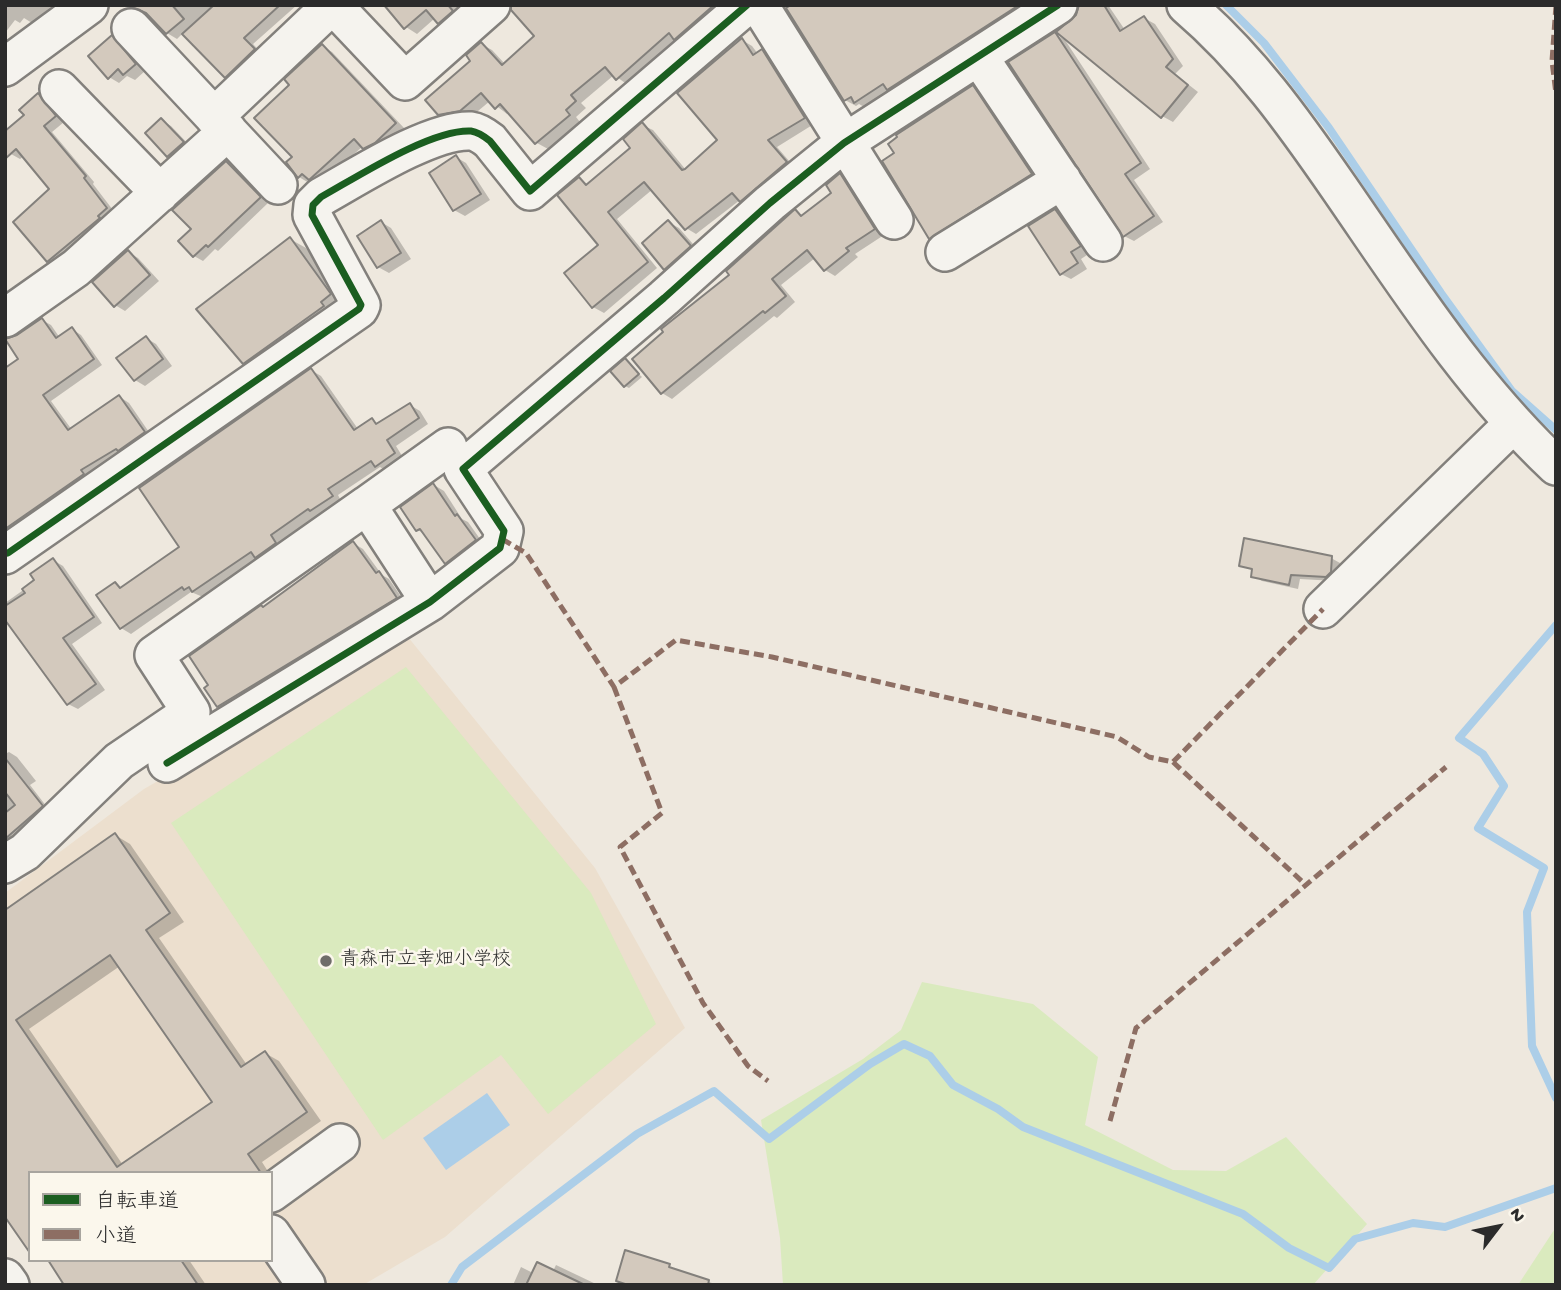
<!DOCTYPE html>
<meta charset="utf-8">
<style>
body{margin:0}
#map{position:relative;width:1561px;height:1290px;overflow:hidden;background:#eee8de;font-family:"Gochi Hand","Klee One",sans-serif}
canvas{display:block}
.frame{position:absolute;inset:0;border:7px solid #2b2b2b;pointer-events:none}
.legend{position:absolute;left:28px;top:1171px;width:245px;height:91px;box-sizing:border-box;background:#fbf7ec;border:2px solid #a8a59f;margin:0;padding:9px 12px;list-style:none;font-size:21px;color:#2b2b2b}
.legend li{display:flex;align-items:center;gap:14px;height:35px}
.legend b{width:35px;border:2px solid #a8a59f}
.north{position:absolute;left:1463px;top:1192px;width:70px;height:70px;-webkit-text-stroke:5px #fbf7ec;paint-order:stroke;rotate:58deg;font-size:19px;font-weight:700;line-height:28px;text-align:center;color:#2b2b2b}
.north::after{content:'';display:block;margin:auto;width:24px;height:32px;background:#2b2b2b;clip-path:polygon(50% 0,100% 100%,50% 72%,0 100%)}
</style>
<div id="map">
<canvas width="1561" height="1290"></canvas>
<div class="frame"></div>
<ul class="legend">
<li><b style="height:9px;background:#1b5e20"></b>自転車道</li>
<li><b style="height:9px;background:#8d6e63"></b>小道</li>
</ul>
<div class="north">N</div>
</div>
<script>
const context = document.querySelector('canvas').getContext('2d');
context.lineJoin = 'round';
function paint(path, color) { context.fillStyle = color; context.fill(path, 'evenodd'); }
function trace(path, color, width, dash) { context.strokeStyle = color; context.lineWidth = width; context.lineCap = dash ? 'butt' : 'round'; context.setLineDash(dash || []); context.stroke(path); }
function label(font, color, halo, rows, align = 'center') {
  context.font = font + ' "Gochi Hand","Klee One",sans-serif'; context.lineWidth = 5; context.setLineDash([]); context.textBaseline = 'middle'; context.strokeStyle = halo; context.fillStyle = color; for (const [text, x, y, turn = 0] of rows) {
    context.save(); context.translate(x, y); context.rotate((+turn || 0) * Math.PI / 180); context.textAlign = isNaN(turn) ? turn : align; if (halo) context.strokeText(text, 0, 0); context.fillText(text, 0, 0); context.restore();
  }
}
paint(new Path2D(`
 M408,637l187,231 90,160 -240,209 -82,48h-246l-17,-25h171v-87h-232l-34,-48v-232l139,-104z`), '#ecdfce');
paint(new Path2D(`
 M406,667l185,226 65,131 -108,90 -47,-59 -118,85 -212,-317z
 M922,982l111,22 65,53 -13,68 88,45 53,1 60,-34 81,87 -54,61h-530l-3,-47 -19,-118 102,-61 38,-29z
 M1556,1227v58h-38z`), '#daeabe');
paint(new Path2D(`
 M487,1093l23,32 -64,45 -23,-32z`), '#accee8');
paint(new Path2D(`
 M5,5h48l-21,18 -8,-5 -4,5 -5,-3 -10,13z
 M128,5h169l-44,39 11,12 -28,26 -10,-5 -43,-44 -6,6 -10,-6 -19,-20 -8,-1z
 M387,5h90l-28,25 -15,-11 -17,15 -11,-7z
 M524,5h204l-100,80 -14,-10 -33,28 5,5 -10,9 4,5 -32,27 -11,-6 -27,-31 -3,2 -17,-13 -18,15 -21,5 -12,-7 34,-53 8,-17 11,6 13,14 32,-27z
 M794,5h244l-172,103 -7,-4 -3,2 -11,-6z
 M1080,5h28l17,25 19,-12 11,6 28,42 -8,8 23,18 -25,30 -11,-6 -83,-101z
 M1055,34l10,6 85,129 -16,11 29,42 -29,19 -10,-5z
 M112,37l10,6 23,28 -10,9 -8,-4 -8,7 -10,-6z
 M742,40l10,6 6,8 4,-3 10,6 42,67 -37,23 19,22 -45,37 -11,-6 -44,34 -10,-6 -33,-39 -36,30 40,49 -53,45 -11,-6 -26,-34 33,-28 -21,-66 10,6 44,-37 9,-23 11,5 33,40 34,-29z
 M322,46l10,6 73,77 -20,19 -11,6 -11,-8 -43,39 -8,-5 -3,3 -10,-6 -5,-20 -3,-72z
 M973,87l10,6 52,77 -102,65v4l103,-66 5,7 -101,64 -10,-6 -34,-85z
 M38,96l9,5 17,21 -12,10 42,50 -1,2 23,30 -58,53 -10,-6 -33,-38 37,-34 -28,-33 -4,3 -9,-5 15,-38z
 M161,120l10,6 22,23 -14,13 -10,-6 -22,-23z
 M456,157l10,6 24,37 -25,16 -11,-6 -23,-37z
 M227,163l8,5 33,35 -50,48 -3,-2 -12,12 -9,-5 -1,-27z
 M840,175l10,6 34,54 -29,19 3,3 -23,19 -10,-6 -10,-12 -34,27 14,17 -18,16 -3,-2 -102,83 -10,-6 70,-117 64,-64 8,4 30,-22z
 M1055,211l11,6 24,36 -9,6 6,10 -16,10 -10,-5z
 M381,222l10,6 20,31 -22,14 -11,-6z
 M668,222l11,6 21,24 -24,22 -11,-6z
 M290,239l16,9 40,55 -86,69 -16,-9z
 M128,252l10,6 21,23 -34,30 -10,-6z
 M42,320l9,5 9,13 12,-9 9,6 21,30 -51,36 21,29 48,-33 9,6 24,35 -128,90 -10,-6 6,-162 -3,-23z
 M146,338l10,6 16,22 -27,20 -10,-6z
 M625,361l17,16 -13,11 -4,-2z
 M311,370l10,6 37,53 14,-9 7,4 31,-19 10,6 8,13 -32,22 8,13 -18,12 -6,-4 -42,28 4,8 -20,13 -3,-2 -39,28 5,8 -26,9 -56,38 -12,-5 -60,42 -10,-6 -6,-44 7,4 59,-41z
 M434,485l10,6 18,28 6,3 17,24 -29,23 -10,-6 -20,-28 -8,-5 -15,-23z
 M353,543l10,6 19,26 7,4 17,25 -177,108 -10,-6 -13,-18z
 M1331,558l9,5v14l-5,4 -35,-2 -2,10 -36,-8 -9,-5 1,-5 -13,-6z
 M53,560l10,6 39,57 -30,21 33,46 -27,19 -10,-5 -54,-75 -9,-7v-19l31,-22z
 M9,752l8,5 19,24 -6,4 20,26 -45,39v-96z
 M115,835l15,9 54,78 -25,16 88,127 18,-12 14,8 42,60 -59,41 7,11h-239l-25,-261zM120,966l94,136 -91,63 -94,-136z
 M626,1252l43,14 10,6 39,13h-101z
 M50,1260h139l17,25h-140z
 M556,1265l42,20h-85l8,-18 12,6 20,-2z`), '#0003');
trace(new Path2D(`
 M1226,5l38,38 65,85 112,165 71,98 44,39
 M1556,625l-97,113 24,16 21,32 -26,42 66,40 -17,44 5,134 24,52
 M451,1285l11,-18 175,-133 77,-43 55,48 101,-75 34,-20 26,12 23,29 45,24 25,18 220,87 46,34 40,20 26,-29 58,-16 32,4 111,-39`), '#accee8', 8);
const building = new Path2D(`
 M126,5h46l12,14 -18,15 -20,-21z
 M214,5h66l-36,33 11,11 -30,29 -43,-44z
 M384,5h64l5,6 -15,13 -12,-14 -22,19z
 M511,5h203l-40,35 -5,-7 -53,47 -11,-13 -34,28 5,6 -10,9 4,5 -35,29 -35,-40 -5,5 -14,-16 -21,18 -22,4 -13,-15 45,-39 -4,-6 15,-13 21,23 32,-29 -23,-26z
 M791,5h228l-132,85 -4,-6 -29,19 -3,-6 -7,4 -58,-93z
 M1079,5h25l16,26 24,-15 29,43 -7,8 22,18 -27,33 -105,-86 20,-17z
 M1055,32l86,131 -16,11 29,42 -31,21 -115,-175z
 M112,35l24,29 -13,11 -5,-6 -10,10 -20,-23z
 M742,38l11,17 9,-6 43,69 -37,22 19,22 -47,40 -8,-9 -47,37 -41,-48 -36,30 40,50 -56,46 -28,-35 34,-28 -41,-50 22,-18 7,8 44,-37 -7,-9 19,-17 40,48 3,-1 32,-29 -40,-47z
 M322,44l74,79 -21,20 -12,6 -9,-10 -45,41 -7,-6 -4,4 -12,-16 6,-5 -38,-39 35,-33 -5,-6z
 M973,85l59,89 -103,65 -47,-78 12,-8 -6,-9 9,-7 -1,-2z
 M38,93l18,23 -12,10 42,50 -2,2 23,30 -9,8 2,2 -53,44 -34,-40 36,-33 -33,-40 -11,10v-28l19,-16 -5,-5z
 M161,118l23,24 -17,15 -22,-24z
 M456,155l25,39 -28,17 -24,-38z
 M226,161l35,36 -53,50 -2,-2 -13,12 -15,-16 13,-12 -19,-19z
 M840,173l35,56 -29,19 3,3 -25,20 -17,-21 -35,29 14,17 -21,17 -2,-2 -102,83 -29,-35 31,-27 -2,-3 68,-54 -3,-4 58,-52 11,-10 6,7 30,-23 -5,-8z
 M1055,209l26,37 -10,6 7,11 -18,12 -32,-49z
 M381,220l20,33 -24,15 -20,-32z
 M668,220l23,26 -27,24 -22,-27z
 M290,237l41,57 -10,8 3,4 -81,58 -47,-55z
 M128,250l22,25 -36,32 -22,-25z
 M42,318l14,20 16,-11 22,32 -51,36 25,35 51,-35 26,37 -27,19 -2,-2 -35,21 3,4 -79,55v-161l13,-9 -13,-20 12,-4z
 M146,336l17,23 -29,22 -18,-23z
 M625,358l14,16 -15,13 -14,-16z
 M311,368l43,62 18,-12 4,6 34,-21 9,15 -32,22 8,13 -20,14 -4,-6 -43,28 5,7 -23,15 -2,-2 -37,26 5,8 -21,15 -4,-6 -59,40 -3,-5 -5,3 -2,-3 -62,42 -24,-34 19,-13 5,6 59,-41 -40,-59z
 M433,483l22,33 2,-2 19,26 -31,24 -25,-35 -4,2 -16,-24z
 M1244,538l88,18 -1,16 -5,5 -35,-2 -2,10 -38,-8 1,-8 -13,-3z
 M353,541l23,32 3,-2 18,27 -180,109 -13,-19 4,-3 -19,-29 72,-51 2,2z
 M53,558l41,59 -31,21 33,46 -29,21 -62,-85v-14l20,-13 -3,-4 12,-9 -4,-6z
 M5,758l38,48 -38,33v-26l10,-8 -10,-13z
 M115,833l55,80 -24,17 95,137 24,-16 42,61 -59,42 13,19h-231v80l-25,-36v-307zM110,955l102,147 -95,65 -101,-147z
 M625,1250l45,14 -1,3 40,13 -1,5h-80l-12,-4z
 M48,1260h133l17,25h-134z
 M537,1262l48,23h-59z`);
paint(building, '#d3c9bd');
trace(building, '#83807c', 2);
const minor = new Path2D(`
 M333,5l72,76 86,-76
 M759,5l135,215
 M1186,5c63,54 107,116 154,184 67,97 130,196 216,277
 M131,28l147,157
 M979,57l124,185
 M5,67l84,-62
 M59,89l101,104
 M214,117l118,-112
 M945,252l117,-72
 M5,318l71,-50 152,-137
 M367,505l81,-58
 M5,555l354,-246 2,-4 -49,-90 1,-10 8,-8c36,-20 110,-68 150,-66 7,1 14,6 19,10l40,50 217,-186
 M1323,609l190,-185
 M167,763l263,-161 70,-54 4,-17 -41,-62 201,-171 106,-95 74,-60 214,-138
 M5,864l20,-12 94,-91 72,-49 -37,-57 213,-150 63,97
 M271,1193l69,-50
 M271,1234l35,51
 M5,1278l5,7`);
trace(minor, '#83807c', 42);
trace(minor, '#f5f3ee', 37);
trace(new Path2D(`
 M1556,5l-4,56 4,33
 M502,539l24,14 88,134 62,-47 96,17 345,80 32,20 24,5 150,-153
 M614,687l48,126 -42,34 83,156 45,63 20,15
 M1173,762l133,123
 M1110,1121l26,-93 310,-261`), '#8d6e63', 5, [10, 5]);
trace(new Path2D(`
 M8,553l351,-244 2,-4 -49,-90 1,-10 8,-8c36,-20 110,-68 150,-66 7,1 14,6 19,10l40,50 217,-186
 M167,763l263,-161 70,-54 4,-17 -41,-62 201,-171 106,-95 74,-60 214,-138`), '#1b5e20', 7);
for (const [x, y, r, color] of [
 [326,961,7,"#6f6d6a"]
]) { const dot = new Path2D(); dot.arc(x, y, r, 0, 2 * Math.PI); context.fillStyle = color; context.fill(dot); trace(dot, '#fbf7ec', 2.5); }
label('19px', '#2b2b2b', '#fbf7ec', [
 ["青森市立幸畑小学校",340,961]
], 'left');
</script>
